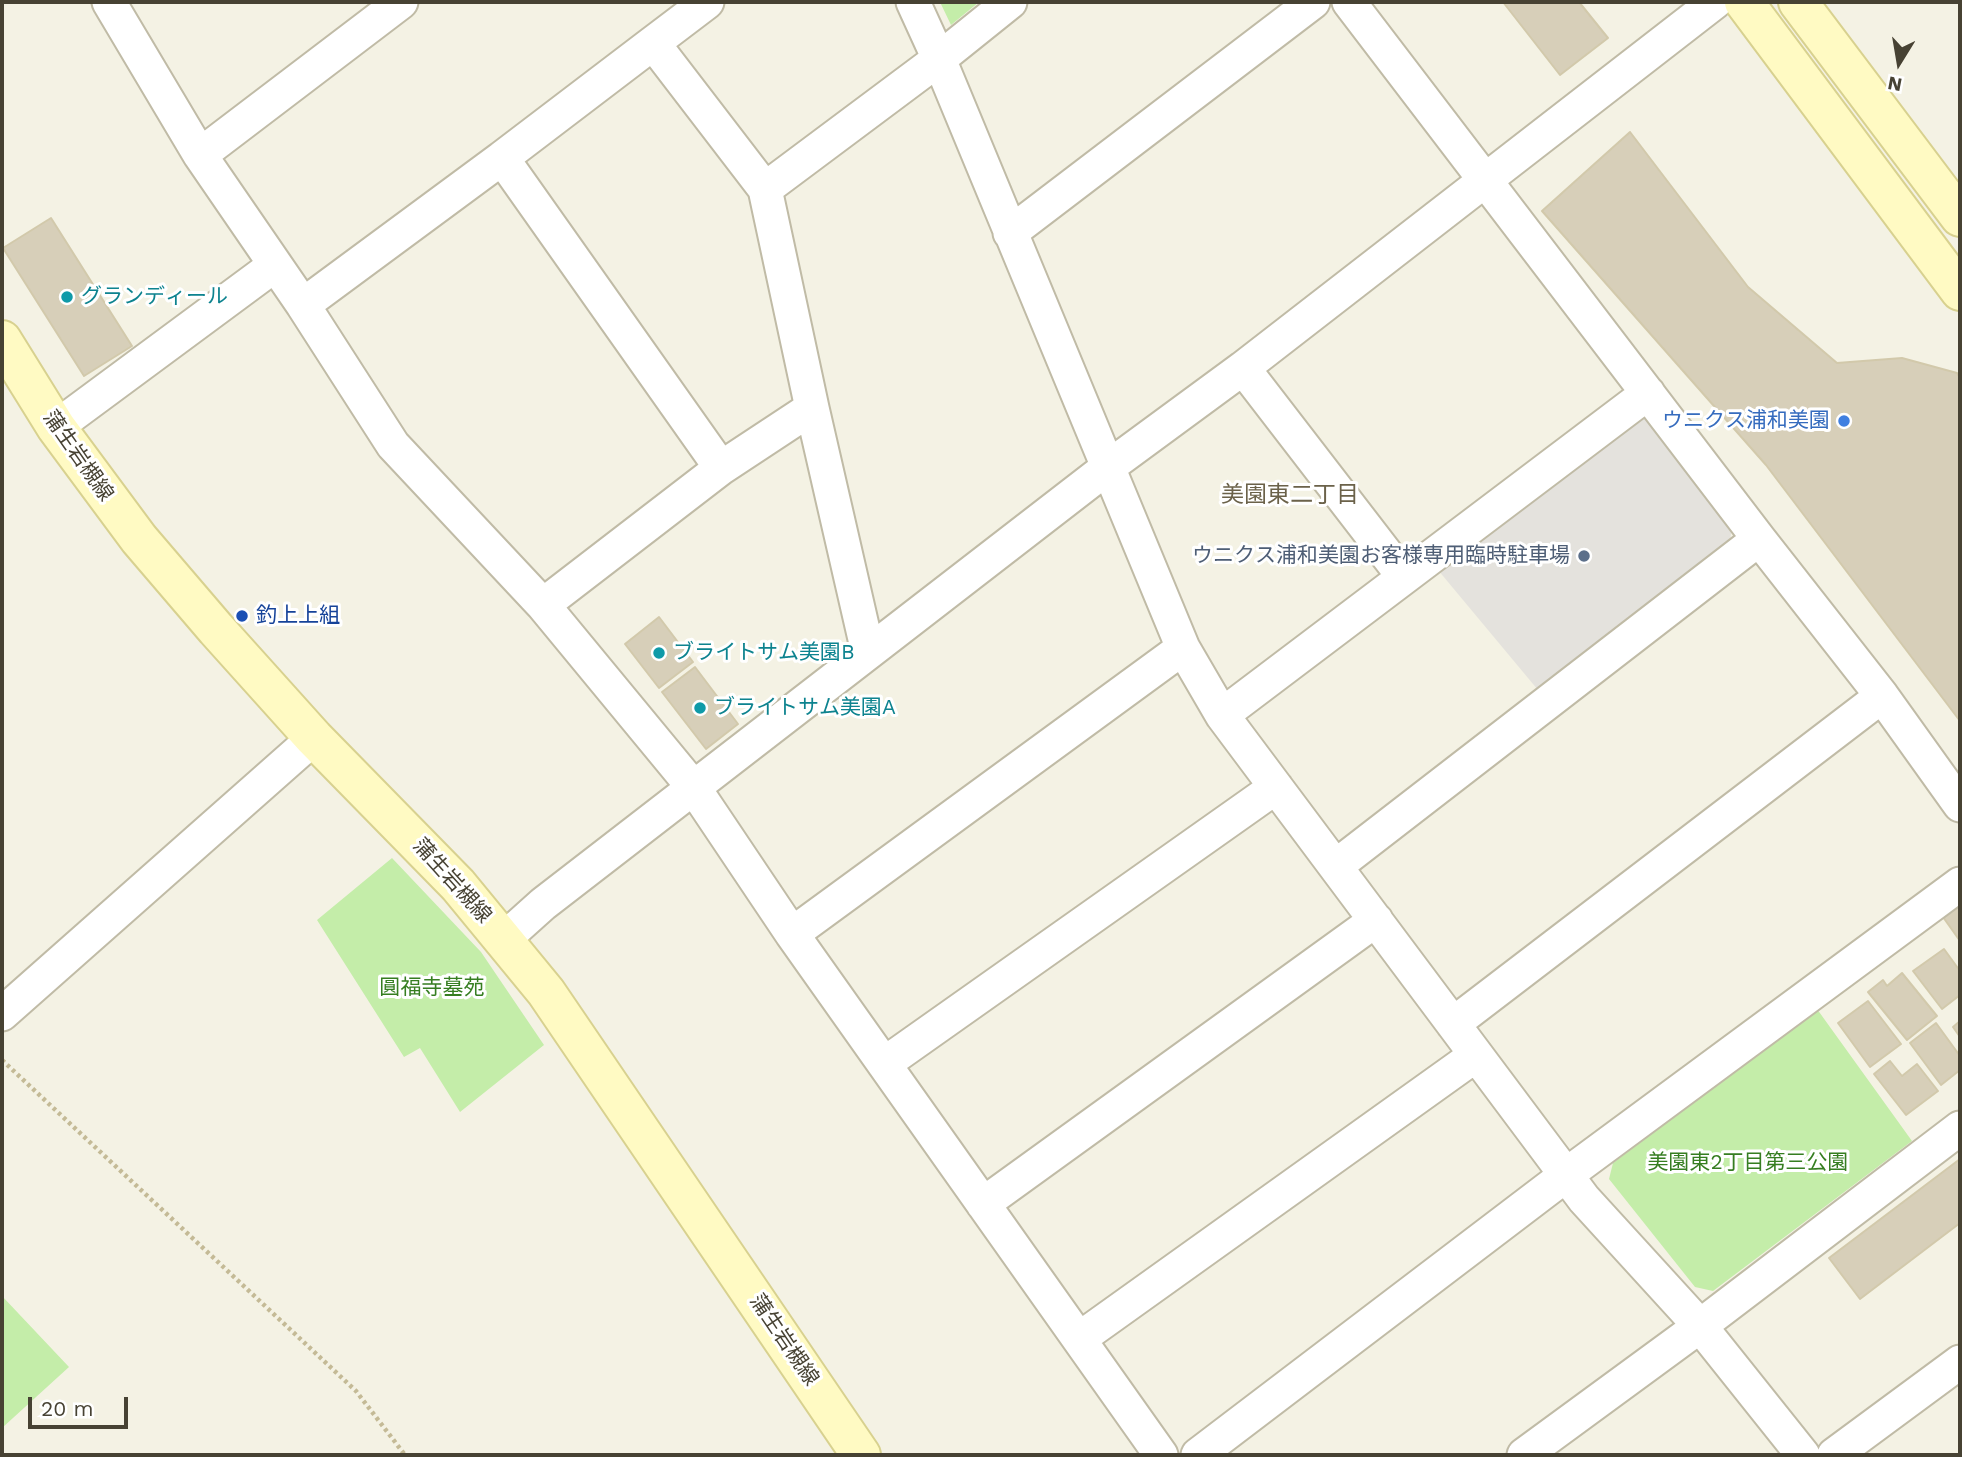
<!DOCTYPE html>
<meta charset="utf-8">
<style>
body{margin:0}
#map{position:relative;width:1962px;height:1457px;overflow:hidden;background:#f4f2e4;font-family:"Work Sans",sans-serif}
canvas{display:block}
.frame{position:absolute;inset:0;border:4px solid #474233;pointer-events:none}
.north{position:absolute;left:1864px;top:28px;width:70px;height:70px;-webkit-text-stroke:5px #fff;paint-order:stroke;rotate:191deg;font-size:19px;font-weight:700;line-height:28px;text-align:center;color:#474233}
.north::after{content:'';display:block;margin:auto;width:24px;height:32px;background:#474233;clip-path:polygon(50% 0,100% 100%,50% 72%,0 100%)}
.scale{position:absolute;left:28px;top:1397px;width:100px;height:32px;box-sizing:border-box;border:4px solid #474233;border-top:0;padding-left:9px;font-size:21px;line-height:24px;white-space:nowrap;color:#474233;-webkit-text-stroke:5px #fff;paint-order:stroke}
</style>
<div id="map">
<canvas width="1962" height="1457"></canvas>
<div class="frame"></div>
<div class="north">N</div>
<div class="scale">20 m</div>
</div>
<script>
const context = document.querySelector('canvas').getContext('2d');
context.lineJoin = 'round';
function paint(path, color) { context.fillStyle = color; context.fill(path, 'evenodd'); }
function trace(path, color, width, dash) { context.strokeStyle = color; context.lineWidth = width; context.lineCap = dash ? 'butt' : 'round'; context.setLineDash(dash || []); context.stroke(path); }
function label(font, color, halo, rows, align = 'center') {
  context.font = font + ' "Work Sans","Noto Sans JP",sans-serif'; context.lineWidth = 6; context.setLineDash([]); context.textBaseline = 'middle'; context.strokeStyle = halo; context.fillStyle = color; for (const [text, x, y, turn = 0] of rows) {
    context.save(); context.translate(x, y); context.rotate((+turn || 0) * Math.PI / 180); context.textAlign = isNaN(turn) ? turn : align; if (halo) context.strokeText(text, 0, 0); context.fillText(text, 0, 0); context.restore();
  }
}
paint(new Path2D(`
 M940,2h39l-28,23z
 M392,858l89,94 63,93 -84,67 -40,-64 -16,9 -87,-137z
 M1817,1009l95,132 -199,150 -18,-4 -86,-108 4,-16z
 M2,1296l67,71 -67,61z`), '#c4eda9');
paint(new Path2D(`
 M1638,418l14,2 80,106 -2,16 -192,148 -100,-120z`), '#e4e2dd');
const building = new Path2D(`
 M1503,2h76l29,36 -48,37z
 M1630,132l118,155 89,76 65,-5 55,15 3,5v343l-194,-256 -224,-254z
 M51,218l81,128 -48,30 -81,-128z
 M659,617l34,45 -34,26 -34,-44z
 M695,667l43,57 -32,25 -44,-57z
 M1960,904v37l-17,-24z
 M1944,949l16,22v24l-18,14 -29,-38z
 M1902,973l35,43 -30,24 -39,-48 15,-12 4,6z
 M1868,1001l33,43 -31,23 -32,-44z
 M1960,1021v16l-7,-10z
 M1936,1023l24,33v14l-19,15 -31,-42z
 M1890,1061l12,15 15,-12 21,27 -32,24 -32,-41z
 M1960,1159v64l-100,76 -31,-41z`);
paint(building, '#d7cfb9');
trace(building, '#d2c9ab', 2);
const street = new Path2D(`
 M109,2l91,153 103,150 199,-147
 M913,2l26,57 244,589 39,67 362,484 116,127 103,129
 M1349,2l410,537 123,157 78,109
 M653,43l54,-41
 M200,155l201,-153
 M765,189l47,219 56,244
 M1010,233l303,-231
 M303,305l90,140 150,160 151,183 98,146 369,521
 M1243,368l161,209
 M812,408l-91,60 -219,-310 151,-115 112,146 174,-130 71,-57
 M56,427l219,-162
 M543,605l178,-137
 M1222,715l426,-322
 M1336,866l423,-327
 M792,934l391,-286
 M504,939l39,-35 564,-436 136,-100 472,-366
 M2,1014l312,-276
 M1453,1024l429,-328
 M884,1064l392,-277
 M983,1204l393,-284
 M1079,1339l397,-284
 M1198,1455l368,-280 394,-291
 M1524,1455l176,-129 260,-198
 M1834,1455l126,-93`);
const secondary = new Path2D(`
 M1744,2l216,289
 M1798,2l162,215
 M2,340l54,87 83,112 77,90 98,109 144,147 88,107 315,463`);
trace(street, '#c0bba6', 37);
trace(secondary, '#d8d18f', 42);
trace(new Path2D(`
 M2,1060l354,331 49,64`), '#c4ba96', 4.5, [3.5, 3.5]);
trace(street, '#fff', 33);
trace(secondary, '#fffac3', 38);
for (const [x, y, r, color] of [
 [67,297,7,"#0f9aa8"],
 [1844,421,7,"#3f7fe0"],
 [1584,556,7,"#5c6f8a"],
 [242,616,7,"#1a4fb4"],
 [659,653,7,"#0f9aa8"],
 [700,708,7,"#0f9aa8"]
]) { const dot = new Path2D(); dot.arc(x, y, r, 0, 2 * Math.PI); context.fillStyle = color; context.fill(dot); trace(dot, '#fff', 2.5); }
label('21px', '#0d838f', '#fff', [
 ["グランディール",81,297],
 ["ブライトサム美園B",673,653],
 ["ブライトサム美園A",714,708]
], 'left');
label('21px', '#366cbe', '#fff', [
 ["ウニクス浦和美園",1830,421]
], 'right');
label('21px', '#474233', '#fff', [
 ["蒲生岩槻線",78,456,55],
 ["蒲生岩槻線",452,881,48],
 ["蒲生岩槻線",784,1340,56]
]);
label('21px', '#4e5e75', '#fff', [
 ["ウニクス浦和美園お客様専用臨時駐車場",1570,556]
], 'right');
label('21px', '#164399', '#fff', [
 ["釣上上組",256,616]
], 'left');
label('21px', '#367e21', '#fff', [
 ["圓福寺墓苑",432,988],
 ["美園東2丁目第三公園",1748,1163]
]);
label('23px', '#6b624a', '#fff', [
 ["美園東二丁目",1290,495]
]);
</script>
